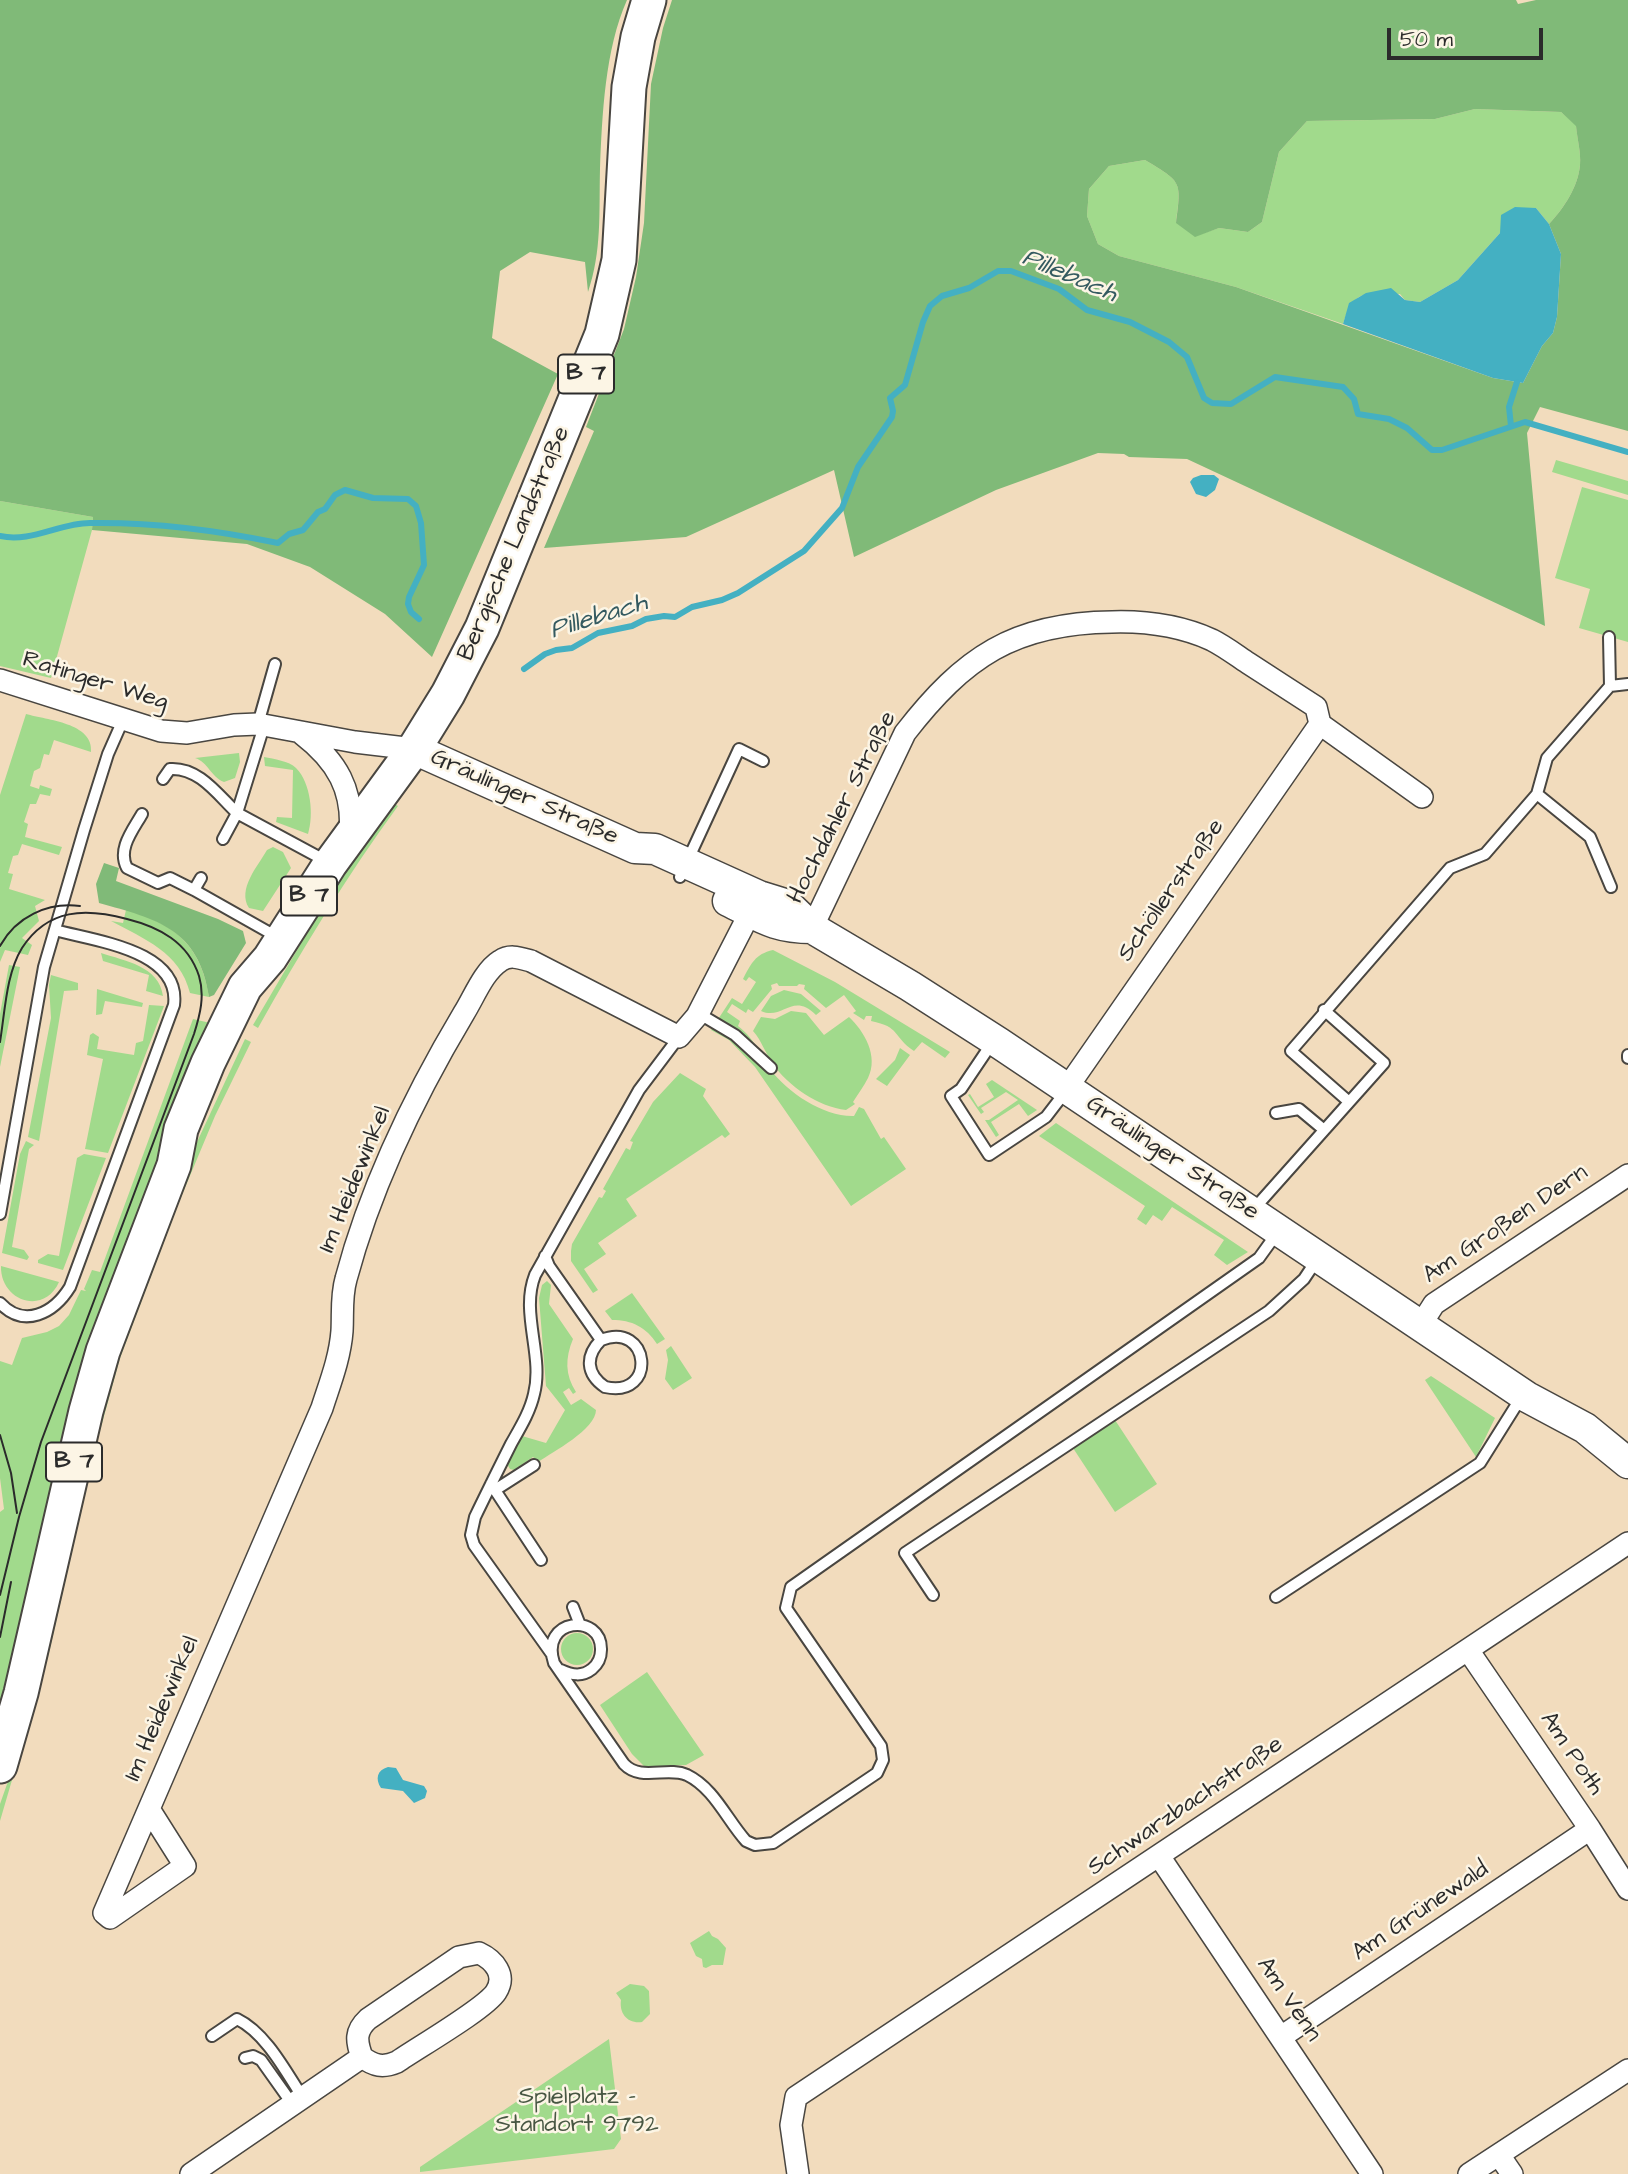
<!DOCTYPE html>
<meta charset="utf-8">
<style>
body{margin:0}
#map{position:relative;width:1628px;height:2174px;overflow:hidden;background:#f2dcbd;font-family:"Architects Daughter",sans-serif}
canvas{display:block}
.scale{position:absolute;left:1387px;top:28px;width:156px;height:32px;box-sizing:border-box;border:4px solid #2b2b2b;border-top:0;padding-left:9px;font-size:21px;line-height:24px;white-space:nowrap;color:#2b2b2b;-webkit-text-stroke:5px #fcf5e5;paint-order:stroke}
</style>
<div id="map">
<canvas width="1628" height="2174"></canvas>
<div class="scale">50 m</div>
</div>
<script>
const context = document.querySelector('canvas').getContext('2d');
context.lineJoin = 'round';
function paint(path, color) { context.fillStyle = color; context.fill(path, 'evenodd'); }
function trace(path, color, width, dash) { context.strokeStyle = color; context.lineWidth = width; context.lineCap = dash ? 'butt' : 'round'; context.setLineDash(dash || []); context.stroke(path); }
function label(font, color, halo, rows, align = 'center') {
  context.font = font + ' "Architects Daughter",sans-serif'; context.lineWidth = 5; context.setLineDash([]); context.textBaseline = 'middle'; context.strokeStyle = halo; context.fillStyle = color; for (const [text, x, y, turn = 0] of rows) {
    context.save(); context.translate(x, y); context.rotate((+turn || 0) * Math.PI / 180); context.textAlign = isNaN(turn) ? turn : align; if (halo) context.strokeText(text, 0, 0); context.fillText(text, 0, 0); context.restore();
  }
}
paint(new Path2D(`
 M1475,109l86,3 15,13c1,13 5,27 4,40 -2,22 -16,43 -31,59l-13,-16 -36,25 -42,47 -38,22 -15,-2 -5,-6c-34,-1 -46,-6 -57,30l-107,-37 -117,-31 -21,-12 -11,-28 2,-27 20,-23 36,-6c36,22 37,20 31,62l19,14 24,-8 29,4 14,-10 17,-70 28,-31 128,-2z
 M1556,460l72,21v14l-76,-23z
 M1582,487l46,13v142l-49,-14 11,-39 -35,-11z
 M0,501l93,16 -1,13 -41,148 -51,-12z
 M26,714c21,6 68,9 65,38l-37,-12 -5,15 -5,-1 -4,14 -6,3 -4,15 9,3 1,-4 12,4 -2,7 -10,-2 -4,10h-6l-6,18 4,2 -3,13 37,10 -3,8 -37,-11 -4,11 -5,1 -5,17 5,1 -4,15 36,11 -10,6 4,15 -17,17 10,7 -4,10 -23,-5 -5,12v-167z
 M239,753l1,9 -5,16 -11,4c-13,-5 -16,-20 -29,-24z
 M264,757c10,2 25,4 32,11 15,15 18,47 12,66l-32,-12 1,-5 15,1 1,-48 -28,-4z
 M393,803l5,3c-52,71 -97,145 -140,222l-5,-3 74,-126z
 M273,847l10,5 8,16 -28,43 -14,-3c-12,-19 9,-42 18,-58z
 M126,910c48,13 75,35 83,87l-19,-4c-10,-41 -46,-54 -79,-72l12,2z
 M773,950l62,32 115,70 -5,6 -23,-16 -8,9c-22,-15 -13,-24 -43,-30l1,-5h-6l-2,4 -11,-7 3,-2 -12,-16 -18,13 -22,-19 1,-4 -6,-1 -2,2h-18l-2,-3 -6,2 1,4 -19,23 -5,-3 -2,4 -14,-9 -5,8 13,9 -2,5c19,15 19,26 32,43 18,24 54,48 84,47l5,-9 5,2 17,30 3,-2 22,32 -55,37 -96,-139 -26,-27 -18,-10 21,-32 10,6 14,-22 -7,-5 -3,4 -3,-2c8,-15 12,-25 30,-29z
 M101,953c24,8 58,13 62,43l-17,-5 3,-16 -46,-14z
 M9,965l11,2 -20,100v-53z
 M51,975l27,8v7l-14,1 -25,150 -11,-4 23,-119 -2,-33z
 M97,989l46,14 -1,4 -37,-6 -3,13 -6,1z
 M784,990l17,4 20,17 -5,4c-24,-24 -33,6 -55,-4l10,-15z
 M149,1005l15,1 -56,147 -23,-4 18,-90 -16,-4 3,-20 3,-2 6,4 -2,12 37,6 2,-12 7,-2z
 M791,1011l15,2 18,22 25,-18c15,14 30,39 19,61 -4,8 -10,16 -15,24l2,2 -9,6c-27,-3 -58,-24 -73,-46 -8,-11 -11,-23 -20,-33l8,-14 14,2z
 M193,1019l26,6 -219,694v-207l4,-3 -4,-31v-117l12,4 10,-27 25,-6 12,-6 10,-11 12,-25 5,1 -2,-2 8,-19 8,2z
 M245,1039l6,3 -36,74 -36,86 -59,156 -22,80 -50,219 -48,164v-17l12,-34 88,-371 83,-227z
 M900,1048l10,7 -23,31 -11,-7 19,-19z
 M680,1073l26,16 -3,7 27,38 -5,4 -3,-3 -96,64 11,17 -39,27 8,11 -22,15 14,21 -5,3 -22,-32v-10l1,-7 27,-47 3,1 4,-7 -3,-2 23,-41 4,2 3,-8 -3,-1 23,-39z
 M992,1080l45,30 -9,6 -9,-12 -28,18 8,13 -3,2 -11,-17h4l29,-20 -12,-8 -25,16 3,4 -3,2 -13,-19 2,-1 8,13 16,-10 -8,-13z
 M1056,1123l192,129 -21,13 -13,-10 10,-15 -52,-33 -10,14 -9,-6 -7,10 -9,-6 8,-13 -106,-70z
 M26,1141l8,4 -5,4 -17,98 12,3 5,7 -2,3 -25,-7 18,-99z
 M84,1154l22,4 -43,112 -25,-7v-3l10,-6 11,2 18,-98z
 M1,1266l58,16c-15,34 -59,19 -58,-16z
 M547,1281l4,4 -2,19 24,35c-8,19 -8,36 3,53l-3,2 -4,-6 -6,4 8,13 10,-6 15,11c0,19 -43,42 -58,52l-5,-5 -19,13 -4,-1 -3,-5 15,-28 24,7 19,-33 -19,-24 -7,-88 3,-13z
 M632,1293l33,46 -8,5c-11,-17 -25,-24 -45,-24l-7,-9z
 M671,1346l21,32 -19,12 -8,-11 3,-19 -2,-10z
 M1431,1376l64,42 -19,39 -51,-77z
 M1115,1420l42,64 -42,28 -42,-64z
 M561 1649a16 16 0 1 1 32 0a16 16 0 1 1-32 0Z
 M647,1672l57,83 -18,10 -41,2 -13,-13 -32,-49z
 M709,1931l3,5 6,3 8,9 -3,17h-11l-6,3 -3,-1 -1,-8 -6,-3 -6,-13z
 M630,1984l14,2 5,5 1,23 -8,8c-14,2 -23,-8 -21,-22l-5,-7z
 M609,2039l12,100 -7,10 -194,23v-5z`), '#a1da8c');
paint(new Path2D(`
 M0,0h627c-22,49 -25,116 -27,169 -1,43 2,82 -12,123l-3,-30 -55,-10 -30,19 -8,67 66,36 -126,283 -47,-43 -75,-47 -63,-23 -155,-14 1,-13 -93,-16z
 M672,0h844l2,4 18,-4h92v431l-88,-24 -13,26 18,193 -358,-167 -58,-2 -5,-3 -26,-1 -102,37 -142,67 -20,-87 -148,67 -142,11 50,-117 -8,-4 38,-98 12,-52 8,-54 7,-139 12,-56zM1475,109l86,3 15,14c1,12 5,26 4,39 -2,22 -16,43 -31,59l12,30 -4,63 -4,16 -11,13 -19,37 -30,-5 -257,-91 -117,-31 -21,-12 -11,-28 2,-27 20,-23 36,-6c36,22 37,20 31,63l19,14 24,-9 29,4 14,-10 17,-70 28,-31 128,-2z
 M104,863l15,5 -3,13 102,38 25,12 3,12 -32,52 -5,2c-10,-68 -52,-78 -110,-94l-3,-19z`), '#80ba78');
paint(new Path2D(`
 M1515,207l21,1 13,16 12,30 -4,63 -4,16 -11,13 -19,37 -30,-5 -150,-54 6,-21 17,-10 25,-5 14,12 15,2 38,-22 42,-47 1,-18z
 M1201,475h13l5,4 -4,11 -9,7 -10,-3 -6,-12 3,-4z
 M388,1767l8,1 7,12 21,6 3,5 -2,7 -11,5 -11,-12 -22,-3c-6,-9 -4,-18 7,-21z`), '#44b0c2');
trace(new Path2D(`
 M1511,426l-2,-19 8,-25
 M0,536c31,7 59,-13 90,-13 63,-1 126,7 188,20l11,-9 14,-4 15,-18 7,-3 10,-14 10,-5 28,8 35,1 8,7 5,17 3,42 -15,32 -1,7 3,8 8,7
 M524,669l21,-15 11,-4 16,-2 26,-15 34,-7 14,-7 18,-3 11,1 17,-10 30,-7 16,-7 66,-42 38,-43 16,-41 34,-50 1,-6 -3,-13 15,-13 18,-63 7,-16 12,-10 27,-8 29,-17h13l48,18 28,21 43,12 39,20 18,15 17,41 8,5 19,1 44,-27 68,10 11,12 4,15 31,5 18,9 25,22h10l83,-28 103,30`), '#44b0c2', 6);
const lane = new Path2D(`
 M1609,637l1,49
 M258,724l17,-60
 M163,779l7,-10c29,-2 48,26 67,44l27,-87
 M1537,794l53,43 21,50
 M142,814c-9,16 -25,35 -15,54l31,15 12,-5 24,12
 M223,839l14,-26 89,48
 M680,877l59,-128 24,12
 M201,878l-7,12 85,48
 M698,1013l37,22 36,33
 M994,1040l-33,49 -10,7 38,59 57,-38 20,-26
 M1628,1055v3
 M1348,1101l-57,-50 159,-183 35,-14 52,-60 10,-36 63,-72 18,-2
 M1276,1113l23,-4 24,20
 M1253,1210l131,-147 -60,-53
 M0,1214l44,-247 40,-137 24,-76 15,-34
 M545,1256l4,10 52,74c-16,16 -15,34 4,47 53,12 45,-67 -4,-47
 M0,1303c24,26 54,10 70,-16l104,-282c7,-55 -80,-64 -119,-75
 M491,1484l50,76
 M495,1490l39,-25
 M933,1595l-28,-42 364,-242 35,-32 14,-21
 M1276,1597l204,-134 42,-67
 M573,1607l7,18
 M551,1653l-77,-108 -3,-10 4,-18c12,-25 24,-49 36,-73 9,-16 19,-32 23,-50 10,-39 -14,-81 1,-119l104,-185 40,-53
 M561,1670c11,5 21,7 31,-1 6,-5 9,-11 9,-19 1,-38 -62,-32 -47,13l70,101c17,18 43,2 63,11 27,13 40,45 59,66l9,4 18,-2 104,-70 6,-13 -2,-14 -95,-138 5,-21 468,-329 18,-25
 M212,2036l25,-17c29,14 49,53 66,79
 M245,2058l8,-2 8,4 32,45`);
const street = new Path2D(`
 M0,680l161,51 26,2 47,-8 24,-1 97,18 59,7
 M302,734c35,27 52,56 48,101
 M812,928l93,-195c59,-76 109,-110 207,-111 34,-1 69,4 100,18 12,6 24,15 36,23 23,15 45,29 68,44l4,17 102,73
 M1067,1088l253,-364
 M1420,1326l14,-22 194,-129
 M1468,1650l122,179 38,60
 M149,1809l36,57 -75,52 -6,-5 218,-505c8,-25 18,-50 20,-77 1,-17 -1,-35 4,-52 25,-94 69,-184 118,-266 10,-16 20,-42 36,-52 10,-7 20,-3 31,0l148,76 18,-21 59,-115
 M1159,1856l213,318
 M479,1953c15,7 28,22 17,39 -11,17 -79,56 -99,70 -14,6 -23,4 -35,-5 -6,-16 -7,-26 6,-38l91,-62z
 M1281,2037l309,-208
 M1499,2155l13,19
 M191,2174l171,-117
 M798,2174l-7,-49 5,-28 832,-554
 M1469,2174l159,-104`);
const secondary = new Path2D(`
 M414,749l221,99 20,1 104,47 29,9 24,23 98,58 89,57 528,354 58,31 43,35
 M728,901c33,16 46,27 84,27`);
const primary = new Path2D(`
 M0,1766l21,-73 65,-282 17,-60 71,-186 7,-36 27,-66 37,-76 25,-29 60,-94 84,-115 34,-55 34,-66 120,-294 17,-74 10,-173 9,-50 11,-37`);
trace(lane, '#494641', 14);
trace(street, '#494641', 24);
trace(secondary, '#494641', 33);
trace(primary, '#494641', 37);
trace(lane, '#fff', 10);
trace(street, '#fff', 21);
trace(secondary, '#fff', 30);
trace(primary, '#fff', 33);
trace(new Path2D(`
 M0,946c16,-29 47,-44 80,-40
 M0,1042c5,-30 6,-68 22,-94 26,-40 64,-40 105,-29 32,8 61,23 72,57 6,20 1,39 -5,58l-153,408 -22,75 -19,78
 M0,1435l11,38 6,40
 M0,1637l11,-55`), '#2b2b2b', 2);
for (const [x, y, w] of [
 [586,374,56],
 [309,896,56],
 [74,1462,56]
]) { const box = new Path2D(); box.roundRect(x - w / 2, y - 19.5, w, 39, 5); context.fillStyle = '#fcf5e5'; context.fill(box); trace(box, '#2b2b2b', 2); }
label('bold 23px', '#2b2b2b', null, [
 ["B 7",586,374],
 ["B 7",309,896],
 ["B 7",74,1462]
]);
label('24px', '#2b2b2b', '#fcf5e5', [
 ["Bergische Landstraße",515,544,-67],
 ["Ratinger Weg",95,682,17],
 ["Gräulinger Straße",524,798,24],
 ["Hochdahler Straße",843,808,-63],
 ["Schöllerstraße",1172,891,-55],
 ["Gräulinger Straße",1172,1159,34],
 ["Im Heidewinkel",356,1180,-68],
 ["Am Großen Dern",1506,1225,-34],
 ["Im Heidewinkel",163,1709,-67],
 ["Am Poth",1571,1754,56],
 ["Schwarzbachstraße",1186,1807,-34],
 ["Am Grünewald",1421,1912,-34],
 ["Am Venn",1288,2000,56]
]);
label('24px', '#485743', '#fcf5e5', [
 ["Spielplatz -",577,2098],
 ["Standort 9792",577,2126]
]);
label('italic 26px', '#345a60', '#fcf5e5', [
 ["Pillebach",1069,277,23],
 ["Pillebach",599,618,-17]
]);
</script>
